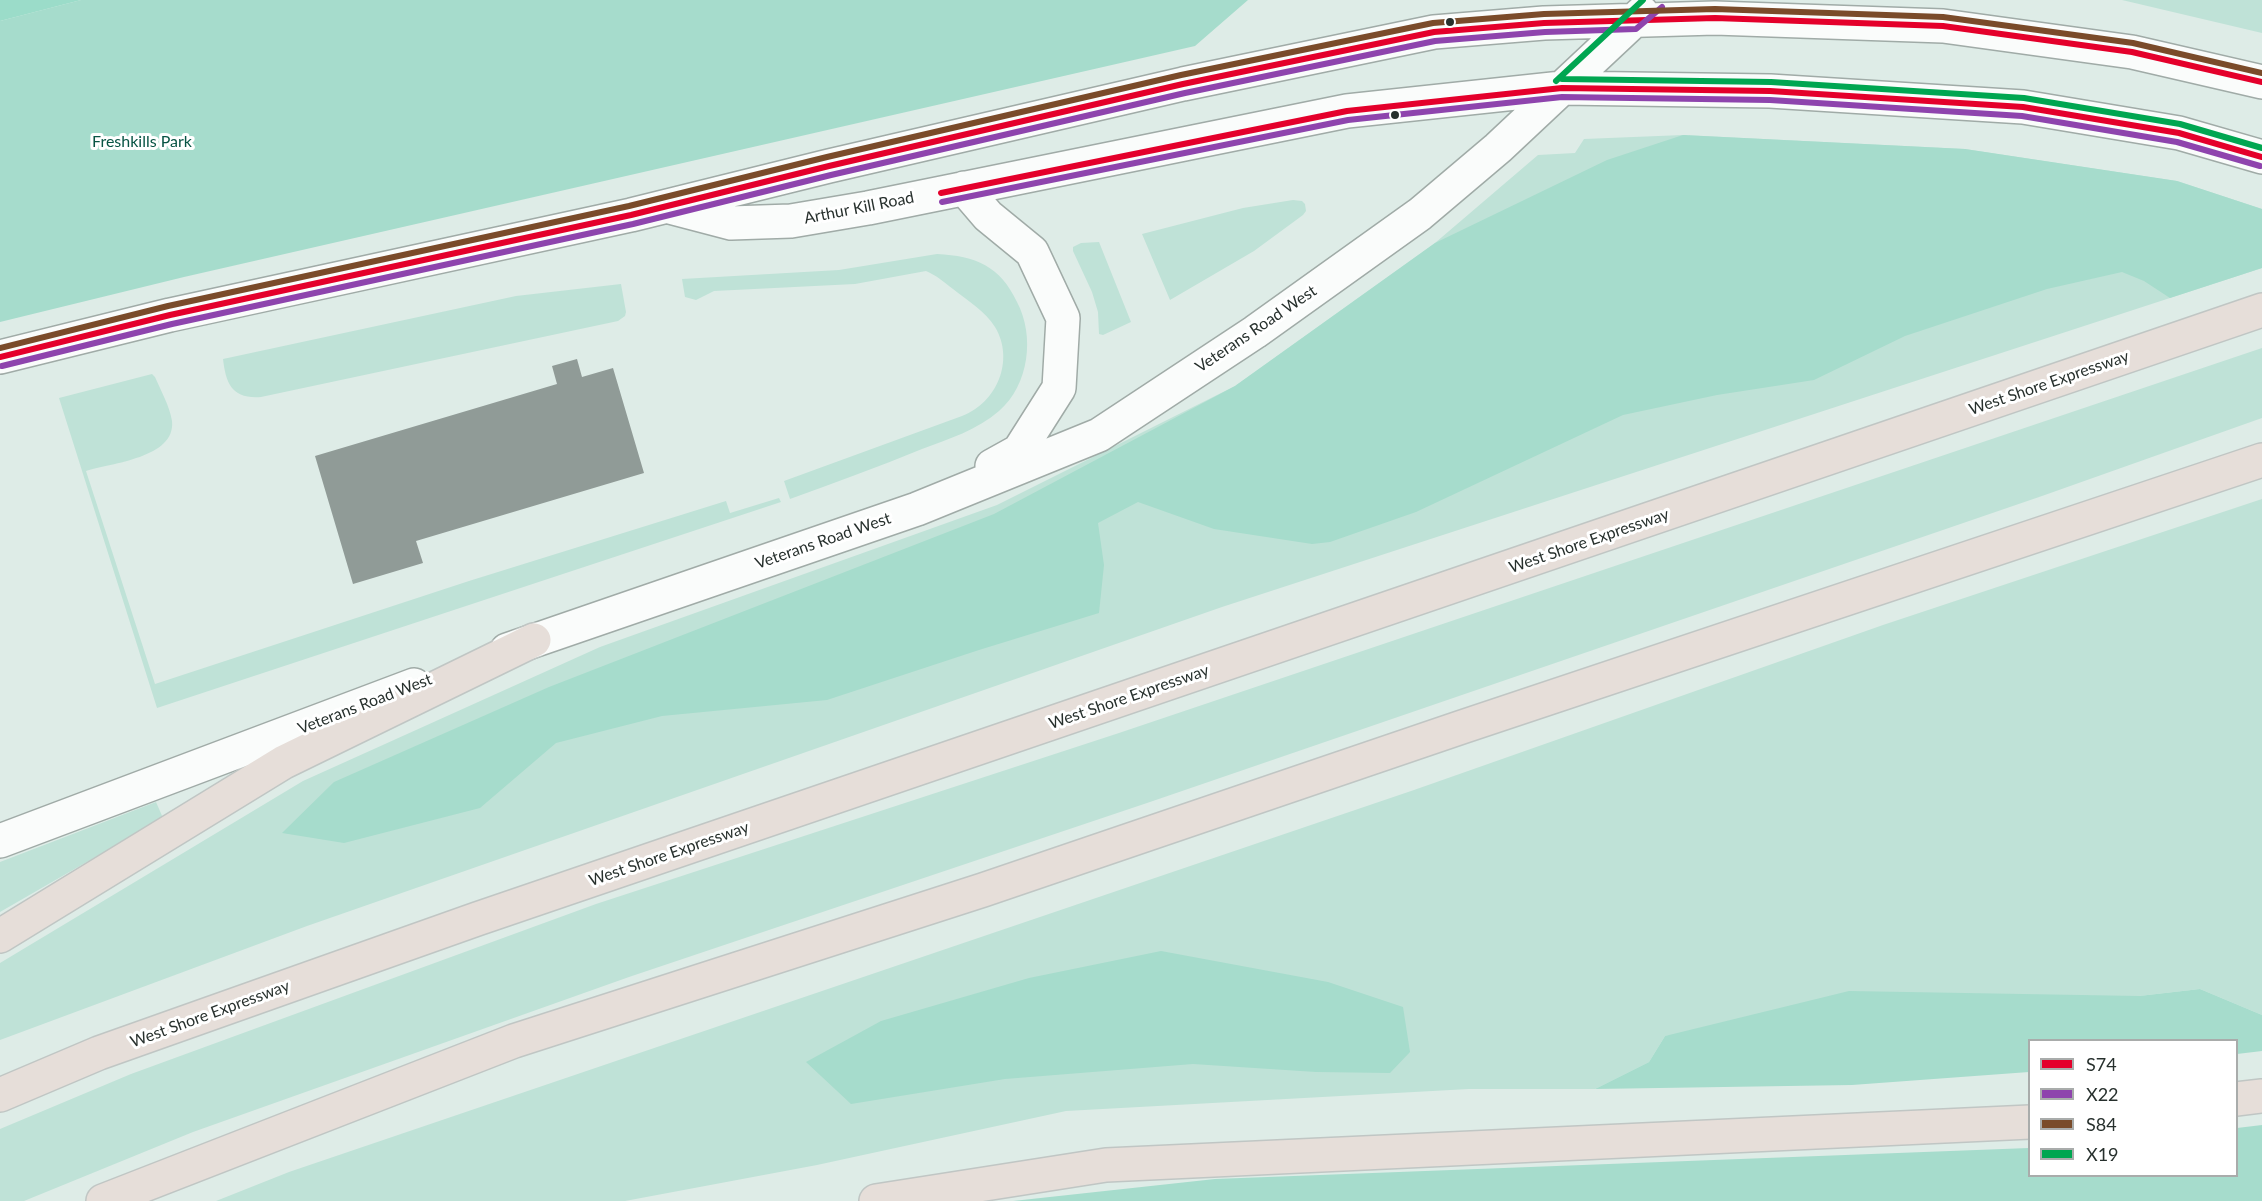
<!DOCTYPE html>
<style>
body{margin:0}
#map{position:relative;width:2262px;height:1201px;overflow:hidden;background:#deece7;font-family:Lato,sans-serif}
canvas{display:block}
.legend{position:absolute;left:2028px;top:1039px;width:210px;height:138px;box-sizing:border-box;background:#fff;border:2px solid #a9acab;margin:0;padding:8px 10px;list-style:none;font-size:18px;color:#27302d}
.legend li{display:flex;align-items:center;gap:12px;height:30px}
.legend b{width:30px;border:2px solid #a9acab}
</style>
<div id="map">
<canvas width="2262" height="1201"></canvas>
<ul class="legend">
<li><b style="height:8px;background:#e4002b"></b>S74</li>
<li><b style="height:8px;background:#8e44ad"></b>X22</li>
<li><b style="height:8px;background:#7a4b2a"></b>S84</li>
<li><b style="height:8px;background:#00a651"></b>X19</li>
</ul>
</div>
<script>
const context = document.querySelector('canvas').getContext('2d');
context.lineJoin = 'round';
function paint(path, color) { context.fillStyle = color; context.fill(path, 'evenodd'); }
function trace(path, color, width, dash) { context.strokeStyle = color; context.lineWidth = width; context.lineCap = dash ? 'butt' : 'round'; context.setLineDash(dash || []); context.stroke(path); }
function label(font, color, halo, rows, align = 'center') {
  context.font = font + ' Lato,sans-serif'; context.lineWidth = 6; context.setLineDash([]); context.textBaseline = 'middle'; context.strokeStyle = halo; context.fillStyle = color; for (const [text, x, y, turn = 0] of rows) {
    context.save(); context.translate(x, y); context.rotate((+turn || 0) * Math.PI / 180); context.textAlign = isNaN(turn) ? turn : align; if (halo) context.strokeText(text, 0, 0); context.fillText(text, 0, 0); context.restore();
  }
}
paint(new Path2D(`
 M2122,0h140v33z
 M1683,135l282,14 212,32 85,28v59l-1040,339 -915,319 -307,114v-77l303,-182 297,-134 397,-142 238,-119 200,-143 103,-88 37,-2 9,-14z
 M1293,200l9,1 3,3 1,7 -3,4 -49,36 -84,49 -28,-66 101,-26z
 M1099,242l32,80 -28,13 -4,-1 -1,-22 -6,-20 -19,-41v-4l8,-4z
 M937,254c39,2 63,12 80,48 18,34 12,83 -18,109 -22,19 -50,28 -77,38 -44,18 -88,34 -132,50l-6,-18 178,-65c35,-13 53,-56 33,-89 -9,-15 -28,-27 -42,-38 -8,-6 -17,-14 -27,-18l-71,13 -141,7 -18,9 -11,-3 -3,-18 157,-9z
 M621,284l5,28 -1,4 -7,5 -357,76c-29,2 -35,-13 -38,-38l293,-63z
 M2262,348v70l-220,78 -892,306 -521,175 -436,155 -169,69h-24v-72l131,-55 465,-170 523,-171z
 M152,374l3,3c6,14 15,30 17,44 4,37 -61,42 -86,50l69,213 314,-103 257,-80 4,12 49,-15 2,4 -624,206 -98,-310z
 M2262,499v516l-62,-26 -61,7 -474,40 -16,26 -54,27h-126l-403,22 -249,54 -192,36h-409l73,-29 1125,-382 469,-165z
 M156,802l7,16 -163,94v-50z`), '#bfe2d7');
paint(new Path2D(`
 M81,0h1167l-53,46 -1011,231 -184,45v-301z
 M1683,135l282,14 212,32 85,28v59l-92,30 -26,-17 -22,-9 -75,17 -142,47 -91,44 -97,15 -94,20 -207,97 -86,30 -18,2 -98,-15 -76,-27 -40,21 6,42 -5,48 -120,37 -152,50 -165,16 -106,27 -76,65 -136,35 -62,-10 52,-51 215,-95 445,-173 241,-128 200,-143 172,-83z
 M1161,951l167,31 75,25 7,45 -20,21 -74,-1 -123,-8 -188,15 -154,25 -45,-42 75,-41 148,-43z
 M2200,989l62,26v36l-25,3 -1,-14h-206l-1,32 -177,13 -257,4 54,-27 16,-26 184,-45 290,5z
 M2262,1125v76h-1249l202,-22 814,-31 1,28h206l1,-48z`), '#a6dccc');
paint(new Path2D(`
 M0,0h81l-81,21z`), '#9bdcc9');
paint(new Path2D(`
 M577,359l5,18 31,-9 31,105 -228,68 7,22 -70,21 -38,-128 242,-72 -5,-18z`), '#909b97');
const tertiary = new Path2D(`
 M964,188l24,28 44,36 31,66 -4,70 -40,63 -27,15
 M670,207l61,16 60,-2 77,-13 479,-97 215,-23 208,3 253,16 156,26 83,24
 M0,357l170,-42 461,-100 198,-49 354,-82 251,-52 110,-9 171,-5 228,8 189,26 130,30
 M507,650l410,-141 182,-74 156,-103 165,-118 78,-66 144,-135
 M0,841l414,-156`);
const motorway = new Path2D(`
 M0,936l284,-174 250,-122
 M0,1095l99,-42 378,-134 1785,-609
 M2236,1099l26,-3
 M103,1201l411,-160 469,-151 479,-163 800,-267
 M876,1201l230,-36 924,-43`);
trace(tertiary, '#a0aba7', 36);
trace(motorway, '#c0c6c4', 36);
trace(tertiary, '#fafcfb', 33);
trace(motorway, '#e6ded9', 33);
trace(new Path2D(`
 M941,193l406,-82 215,-23 208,3 253,16 156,26 83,24
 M0,357l170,-42 461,-100 198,-49 354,-82 251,-52 110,-9 171,-5 228,8 189,26 130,30`), '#e4002b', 6);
trace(new Path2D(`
 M942,202l406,-82 214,-23 208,3 252,16 155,26 83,24
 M2,366l170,-42 461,-100 198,-49 354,-82 250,-52 110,-9 91,-3 26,-22`), '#8e44ad', 6);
trace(new Path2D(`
 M0,348l168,-42 461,-100 198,-49 354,-82 252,-52 111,-9 171,-5 228,8 190,26 129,30`), '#7a4b2a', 6);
trace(new Path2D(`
 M1562,79l209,3 253,16 156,26 82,24
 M1556,81l87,-81`), '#00a651', 6);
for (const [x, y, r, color] of [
 [1450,22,5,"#27302d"],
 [1395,115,5,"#27302d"]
]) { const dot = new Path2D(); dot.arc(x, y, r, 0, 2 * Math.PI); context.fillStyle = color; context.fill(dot); trace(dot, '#fff', 2); }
label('16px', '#085444', '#fff', [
 ["Freshkills Park",142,142]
]);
label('16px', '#27302d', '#fff', [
 ["Arthur Kill Road",859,208,-11],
 ["Veterans Road West",1256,329,-34],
 ["West Shore Expressway",2049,383,-19],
 ["Veterans Road West",823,541,-19],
 ["West Shore Expressway",1589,541,-19],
 ["West Shore Expressway",1129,697,-19],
 ["Veterans Road West",365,704,-21],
 ["West Shore Expressway",669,854,-19],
 ["West Shore Expressway",210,1014,-20]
]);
</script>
